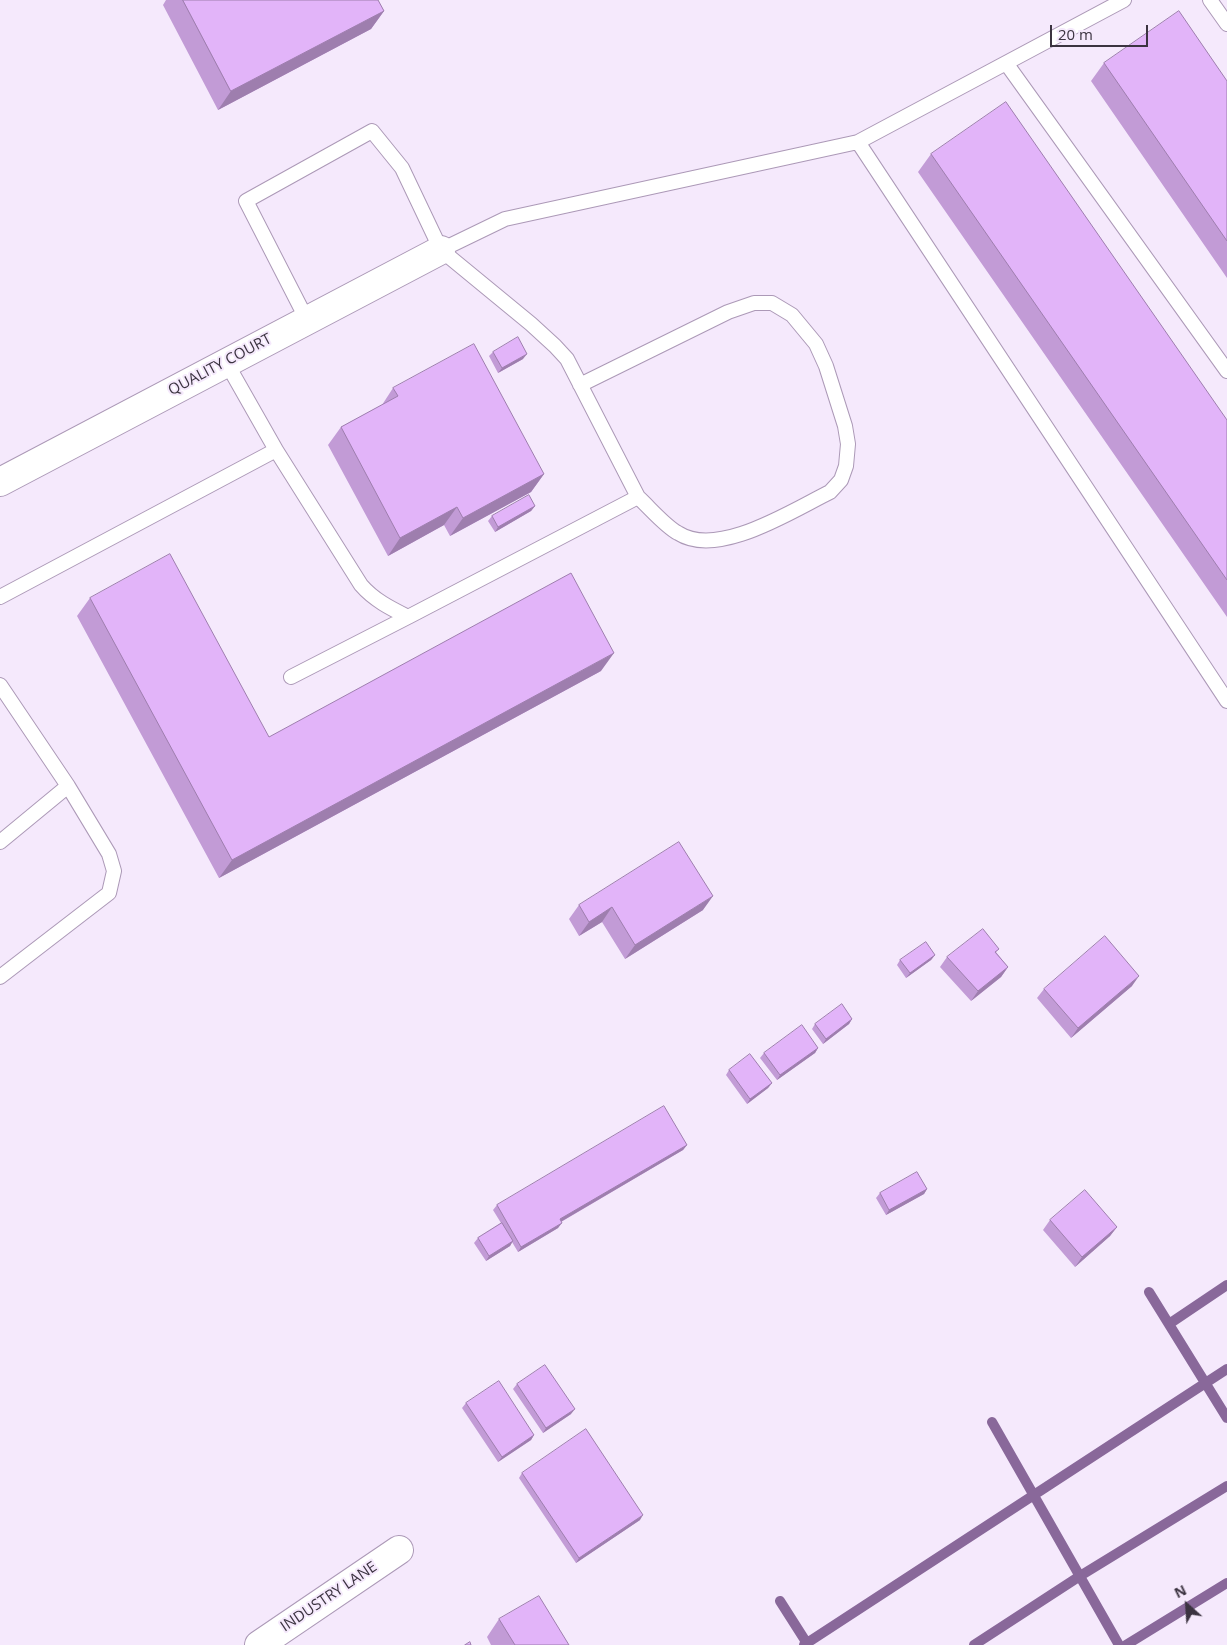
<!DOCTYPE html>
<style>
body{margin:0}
#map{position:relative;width:1227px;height:1645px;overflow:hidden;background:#f5e9fc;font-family:"Open Sans",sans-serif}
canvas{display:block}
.north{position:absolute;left:1162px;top:1580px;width:50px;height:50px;-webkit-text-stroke:4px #f5e9fc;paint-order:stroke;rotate:334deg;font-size:14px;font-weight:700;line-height:20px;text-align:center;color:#3b3340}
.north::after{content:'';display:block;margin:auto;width:18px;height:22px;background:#3b3340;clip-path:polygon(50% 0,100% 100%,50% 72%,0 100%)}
.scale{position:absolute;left:1050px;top:25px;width:98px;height:22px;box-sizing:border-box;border:2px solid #3b3340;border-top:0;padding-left:6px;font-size:15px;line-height:18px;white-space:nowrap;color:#3b3340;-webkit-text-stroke:4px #f5e9fc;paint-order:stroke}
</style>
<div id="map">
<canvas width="1227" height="1645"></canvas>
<div class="north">N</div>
<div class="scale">20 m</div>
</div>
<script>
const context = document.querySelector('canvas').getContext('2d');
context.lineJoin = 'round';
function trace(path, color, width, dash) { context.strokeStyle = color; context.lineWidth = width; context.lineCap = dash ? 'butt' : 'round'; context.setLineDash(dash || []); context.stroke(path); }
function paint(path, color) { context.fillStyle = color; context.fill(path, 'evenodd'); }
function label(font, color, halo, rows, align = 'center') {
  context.font = font + ' "Open Sans",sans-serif'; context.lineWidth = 4; context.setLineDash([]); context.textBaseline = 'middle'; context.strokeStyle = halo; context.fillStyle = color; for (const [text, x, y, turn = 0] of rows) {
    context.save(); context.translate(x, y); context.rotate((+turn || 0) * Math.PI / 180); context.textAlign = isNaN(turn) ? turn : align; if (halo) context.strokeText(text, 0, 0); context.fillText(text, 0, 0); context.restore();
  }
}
trace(new Path2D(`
 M1149,1292l78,126
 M1169,1324l58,-39
 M992,1422l127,223
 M780,1601l28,44
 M804,1645l423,-276
 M974,1645l106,-69 147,-90
 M1126,1645l101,-62`), '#89689a', 10);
const service = new Path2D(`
 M1210,0l17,24
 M1006,63l221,308
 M858,142l369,559
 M441,250l64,-31 353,-77 266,-142
 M307,320l-61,-119 126,-70 30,37 39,82 90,74 24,22 12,13 71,138 -230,120
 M226,362l50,88 85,135c13,15 29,23 47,32l-117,60
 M580,385l148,-73 26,-9h18l20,12 24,29 10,22 19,60 3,18 -2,22 -5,14 -11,12c-37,18 -112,67 -152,41 -13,-7 -28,-25 -40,-36
 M0,597l276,-147
 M0,685l68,101 -68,56
 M0,977l109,-84 5,-22 -5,-17 -41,-68`);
const minor = new Path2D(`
 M0,482l441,-232
 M259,1645l140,-95`);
trace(service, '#ac99b7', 16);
trace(minor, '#ac99b7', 30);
trace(service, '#fff', 14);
trace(minor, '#fff', 28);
paint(new Path2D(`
 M166,0h212l6,11 -13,18 -153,81 -55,-105z
 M1104,63l123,18v197l-136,-197z
 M931,154l296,266v197l-309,-445z
 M493,352l30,7 -25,14 -9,-17z
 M393,388l151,86 -13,18 -81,44 -6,-11 -56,31 -60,-111 13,-18 41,-22z
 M535,506l-4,5 -36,21 -7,-11 4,-5z
 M90,598l179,139 332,-66 -382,207 -142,-262z
 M579,905l124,5 -78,49 -23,-37 -23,14 -10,-17z
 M999,949l-3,3 12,15 -7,10 -30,24 -31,-34 7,-10z
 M935,955l-4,5 -25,18 -9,-13 3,-5z
 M1132,986l-61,52 -34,-40 7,-9z
 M852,1019l-3,5 -26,20 -11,-15 3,-5z
 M818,1048l-3,5 -38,27 -17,-22 4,-5z
 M729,1070l43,13 -4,5 -21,16 -21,-29z
 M687,1145l-4,5 -122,72 -3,6 -40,24 -6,-10 -2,4 -24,15 -12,-18 4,-5 23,-15 -8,-13 4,-5z
 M927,1189l-3,5 -38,21 -10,-17 4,-5z
 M1050,1220l67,7 -7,9 -35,31 -32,-37z
 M517,1384l54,30 -28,19 -30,-44z
 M466,1403l68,32 -3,5 -33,22 -36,-54z
 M522,1473l118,47 -64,43 -57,-85z
 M499,1619l70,26h-78l-4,-8z`), '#c29bd6');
paint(new Path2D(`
 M384,11l-13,18 -153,81 13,-19z
 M527,354l-4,5 -25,14 4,-5z
 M544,474l-13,18 -81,44 13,-18z
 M535,506l-4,5 -36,21 3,-5z
 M457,507l-13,18 -56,31 12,-18z
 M614,653l-13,18 -382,207 13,-18z
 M713,896l-10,14 -78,49 10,-14z
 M612,907l-10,15 -23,14 10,-14z
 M935,955l-4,5 -25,18 4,-5z
 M1008,967l-7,10 -30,24 7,-10z
 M1139,976l-7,10 -61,52 7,-10z
 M852,1019l-3,5 -26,20 3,-5z
 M818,1048l-3,5 -38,27 3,-5z
 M772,1083l-4,5 -21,16 3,-5z
 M687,1145l-4,5 -126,74 3,-5z
 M927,1189l-3,5 -38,21 3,-5z
 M562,1223l-4,5 -40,24 3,-5z
 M1117,1227l-7,9 -35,31 7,-10z
 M513,1241l-3,5 -24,15 3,-5z
 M575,1409l-4,5 -28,19 3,-5z
 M534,1435l-3,5 -33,22 4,-5z
 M643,1515l-3,5 -64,43 3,-5z`), '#9e7eae');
const building = new Path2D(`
 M183,0h195l6,11 -153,80z
 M1179,11l48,70v160l-123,-178z
 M1006,102l221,318v160l-296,-426z
 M518,337l9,17 -25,14 -9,-16z
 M474,344l70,130 -81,44 -6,-11 -57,31 -59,-111 57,-31 -5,-8z
 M529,495l6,11 -37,21 -6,-11z
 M170,554l99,183 302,-164 43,80 -382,207 -142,-262z
 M679,842l34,54 -78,49 -23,-38 -23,15 -10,-17z
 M983,929l16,20 -4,3 13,15 -30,24 -31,-34z
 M1105,936l34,40 -61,52 -34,-39z
 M926,942l9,13 -25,18 -10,-13z
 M842,1004l10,15 -26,20 -11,-15z
 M802,1025l16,23 -38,27 -16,-22z
 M750,1054l22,29 -22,16 -21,-29z
 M664,1106l23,39 -127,74 2,4 -41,24 -24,-42z
 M917,1172l10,17 -38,21 -9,-17z
 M1085,1190l32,37 -35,30 -32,-37z
 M502,1223l11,18 -24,15 -11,-18z
 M545,1365l30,44 -29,19 -29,-44z
 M499,1381l35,54 -32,22 -36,-54z
 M586,1429l57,86 -64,43 -57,-85z
 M539,1596l30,49h-54l-16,-26z
 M470,1642l1,3h-6z`);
paint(building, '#e2b4f9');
trace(building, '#9e7eae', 1);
label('15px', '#3b3340', '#f5e9fc', [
 ["QUALITY COURT",220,365,-28],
 ["INDUSTRY LANE",329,1597,-34]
]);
</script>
